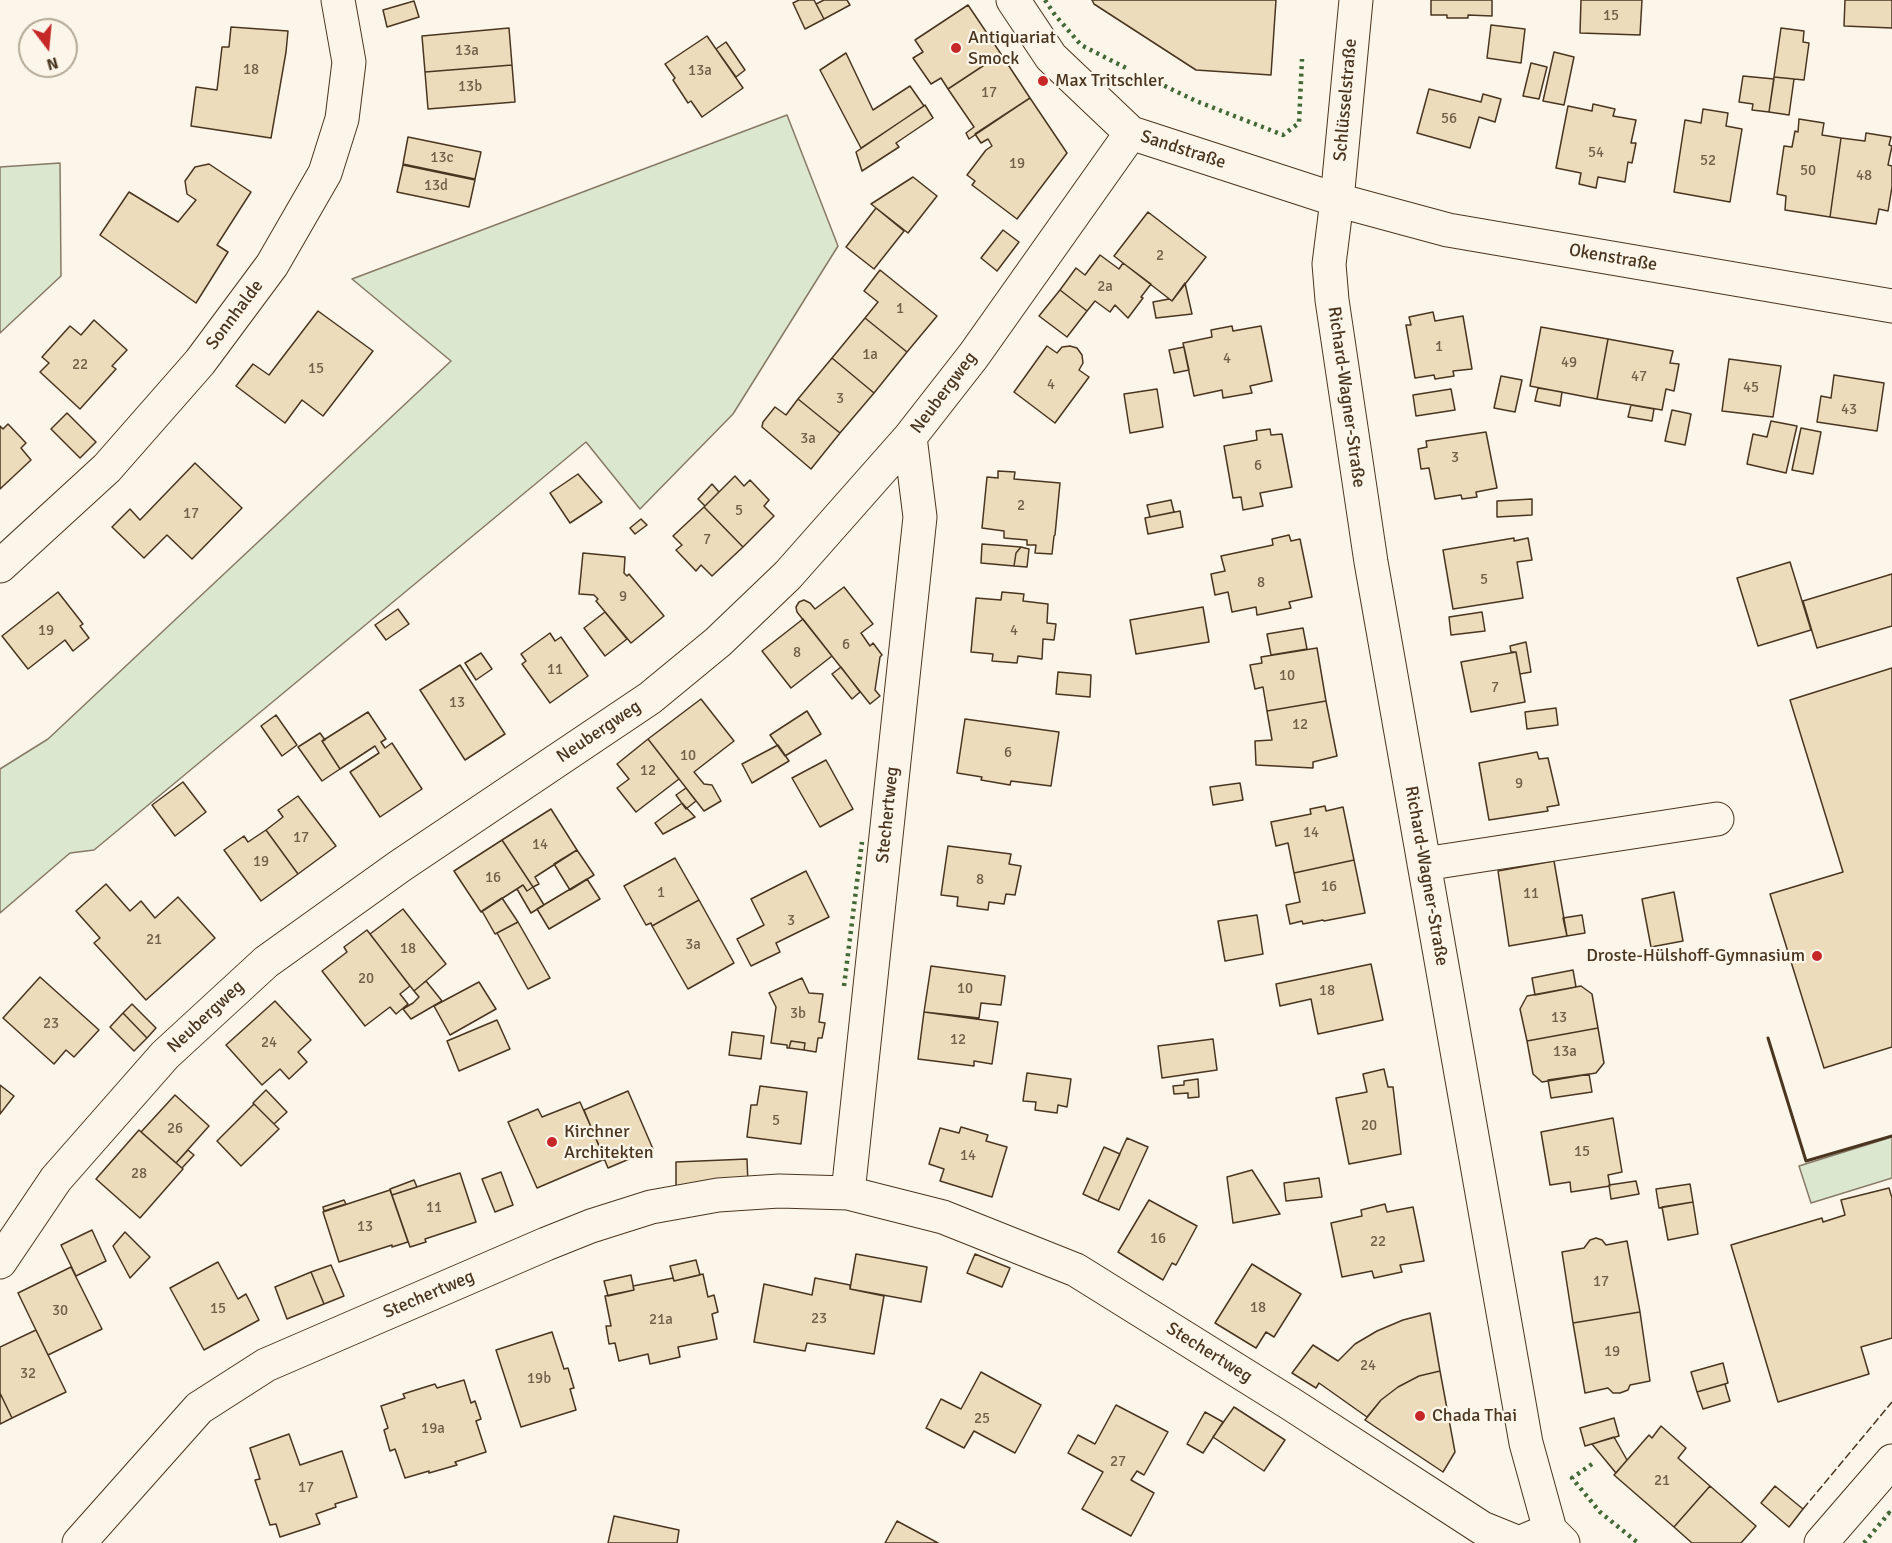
<!DOCTYPE html>
<meta charset="utf-8">
<style>
body{margin:0}
#map{position:relative;width:1892px;height:1543px;overflow:hidden;background:#fbf6e9;font-family:Signika,sans-serif}
canvas{display:block}
.north{position:absolute;left:18px;top:18px;width:60px;height:60px;box-sizing:border-box;background:#fbf6e9;border:2px solid #b4a999;border-radius:50%;rotate:164deg;font-size:16px;font-weight:700;line-height:24px;text-align:center;color:#4a3520}
.north::after{content:'';display:block;margin:auto;width:21px;height:27px;background:#c62828;clip-path:polygon(50% 0,100% 100%,50% 72%,0 100%)}
</style>
<div id="map">
<canvas width="1892" height="1543"></canvas>
<div class="north">N</div>
</div>
<script>
const context = document.querySelector('canvas').getContext('2d');
context.lineJoin = 'round';
function paint(path, color) { context.fillStyle = color; context.fill(path, 'evenodd'); }
function trace(path, color, width, dash) { context.strokeStyle = color; context.lineWidth = width; context.lineCap = dash ? 'butt' : 'round'; context.setLineDash(dash || []); context.stroke(path); }
function label(font, color, halo, rows, align = 'center') {
  context.font = font + ' Signika,sans-serif'; context.lineWidth = 4.5; context.setLineDash([]); context.textBaseline = 'middle'; context.strokeStyle = halo; context.fillStyle = color; for (const [text, x, y, turn = 0] of rows) {
    context.save(); context.translate(x, y); context.rotate((+turn || 0) * Math.PI / 180); context.textAlign = isNaN(turn) ? turn : align; if (halo) context.strokeText(text, 0, 0); context.fillText(text, 0, 0); context.restore();
  }
}
const green = new Path2D(`
 M787,115l51,131 -105,168 -93,95 -54,-67 -492,408 -24,3 -70,60v-144l48,-30 403,-378 -99,-82z
 M60,163l1,113 -61,57v-166z
 M1892,1137v41l-81,25 -12,-37z`);
paint(green, '#dce7d0');
trace(green, '#887966', 1.5);
const building = new Path2D(`
 M799,0h15l10,19 -19,10 -12,-26z
 M824,0h23l3,5 -26,14 -8,-15z
 M1092,0h184l-5,75 -75,-5 -102,-66z
 M1431,0h61v16l-24,-1v3h-21v-3h-16z
 M1581,0h61l-2,35 -60,-2z
 M1845,0h47v28l-48,-2z
 M414,1l5,16 -32,10 -4,-17z
 M968,5l33,49 -53,35 -7,-11 -10,6 -18,-26 10,-6 -8,-12z
 M1491,25l34,4 -4,34 -34,-5z
 M231,27l57,4 -2,21 -15,86 -80,-12 5,-39 21,3 5,-43h7z
 M509,28l3,37 -87,7 -3,-36z
 M1781,28l23,3 -1,11 6,1 -5,37 -30,-3z
 M707,36l36,52 -41,29 -11,-16 -3,2 -15,-23 2,-2 -10,-14z
 M726,42l19,28 -9,7 -20,-28z
 M1554,52l20,5 -10,48 -21,-4z
 M846,53l27,57 37,-24 14,20 -63,42 -41,-78z
 M1001,54l29,44 -61,41 -3,-6 8,-6 -26,-38z
 M1531,63l16,4 -8,32 -16,-3z
 M512,65l3,37 -87,7 -3,-37z
 M1743,76l31,3 -5,33 -17,-2 1,-6 -14,-2z
 M1774,77l20,2 -5,36 -20,-3z
 M1429,89l52,13 2,-8 18,5 -6,23 -16,-5 -9,31 -53,-15z
 M1030,98l37,55 -50,66 -45,-34 3,-4 -8,-6 19,-25 6,-4 -4,-7 -7,4 -6,-9z
 M1593,104l22,5 -2,7 23,4 -5,23h5l-4,20 -4,-1 -3,20 -27,-5 -2,11 -17,-4 2,-11 -25,-5 12,-62 24,5z
 M925,105l8,13 -37,25 3,4 -37,24 -6,-19z
 M1703,109l25,4 -2,13 16,3 -12,73 -56,-10 11,-72 16,3z
 M1799,119l25,4 -2,12 19,3 -11,79 -45,-7 1,-14 -9,-2 7,-48 8,1 3,-16 3,1z
 M1866,133l25,4 -2,8 3,1 -4,19 4,1v21l-4,24 -9,-2 -3,15 -46,-7 11,-79 24,3z
 M408,137l73,15 -6,27 -72,-15z
 M209,164l42,28 -34,53 11,7 -32,51 -96,-68 29,-43 49,30 18,-22 -9,-6 -2,-13 10,-14z
 M403,165l72,15 -6,27 -72,-15z
 M913,177l24,19 -29,37 -37,-29z
 M876,208l28,23 -30,38 -28,-22z
 M1148,212l58,45 -34,44 -58,-45z
 M1003,230l16,12 -22,29 -16,-13z
 M1100,255l19,14 4,-6 28,21 -10,13 2,1 -15,20 -13,-13 -5,7 -15,-11 -8,10 -27,-21 16,-22 9,7z
 M880,270l57,46 -30,36 -42,-34 13,-16 -14,-11z
 M1185,283l7,31 -36,4 -3,-16 16,-3 3,2z
 M1060,290l27,21 -20,26 -28,-21z
 M318,311l55,40 -50,65 -21,-16 -17,23 -49,-37 17,-22 16,11z
 M1433,312l2,9 28,-5 9,53 -19,2 1,5 -19,3 -1,-4 -19,3 -9,-53h5l-2,-8z
 M865,318l42,34 -33,41 -42,-35z
 M94,320l33,30 -15,16 4,3 -36,40 -40,-37 9,-9 -7,-6 28,-31 11,9z
 M1232,326l1,5 28,-5 11,55 -22,5 2,7 -29,5 -1,-8 -28,6 -11,-53 29,-6 -1,-7z
 M1541,327l67,12 -11,60 -67,-13z
 M1608,339l65,12 -3,12 9,1 -5,27 -8,-2 -4,21 -65,-11z
 M1047,346l10,7 5,-6 8,-1 7,2 5,7 1,8 -4,7 10,7 -34,46 -41,-31z
 M1184,347l5,23 -15,3 -5,-23z
 M832,358l42,35 -34,40 -42,-34z
 M1729,359l52,7 -8,51 -51,-6z
 M1834,375l50,8 -7,48 -60,-9 4,-26 10,2z
 M1501,376l21,4 -7,32 -21,-4z
 M1538,388l24,4 -2,14 -25,-5z
 M1157,389l6,38 -33,6 -6,-39z
 M1451,389l4,21 -39,6 -3,-21z
 M798,399l42,34 -29,36 -49,-42 1,-5 12,-15 11,8z
 M1631,405l23,4 -2,12 -24,-4z
 M1672,410l19,4 -6,31 -20,-4z
 M67,413l29,29 -16,16 -29,-29z
 M1771,421l26,5 -11,47 -39,-9 6,-30 14,3z
 M8,424l18,19 -5,5 10,12 -31,29v-63l3,3z
 M1801,428l20,4 -8,42 -21,-4z
 M1270,429l1,6 11,-1 10,53 -32,6 3,13 -20,4 -2,-13 -8,1 -9,-52 33,-6 -1,-9z
 M1486,432l11,56 -21,4 1,5 -15,2 -1,-4 -26,4 -6,-31 -8,1 -3,-20 9,-2 -1,-6z
 M195,463l47,45 -50,51 -25,-24 -23,23 -32,-31 18,-18 10,11z
 M998,471l17,1 -1,7 46,4 -5,52 -1,1 -2,18 -17,-1 1,-8h-9v-5l-23,-2v-7l-22,-3 5,-51 11,1z
 M578,474l24,28 -32,21 -20,-30z
 M735,476l9,10 6,-6 19,20 -5,6 10,10 -31,31 -39,-40z
 M712,484l7,8 -14,14 -7,-7z
 M1532,499v16l-35,2v-16z
 M1171,500l3,12 -24,5 -3,-12z
 M704,507l39,40 -31,29 -11,-11 -5,6 -20,-21 6,-5 -9,-9z
 M1180,511l3,16 -35,7 -3,-16z
 M641,519l6,6 -12,9 -5,-6z
 M1289,535l2,6 9,-2 12,58 -23,5 2,6 -34,7 -1,-8 -24,5 -4,-20 -13,3 -4,-21 14,-3 -4,-15 52,-11 -1,-6z
 M1514,538v3l14,-3 4,22 -15,2 6,36 -70,11 -10,-59z
 M982,544l39,3 -5,6 -2,13 -33,-3z
 M1021,547l8,2 -2,18 -13,-1 2,-13z
 M583,553l42,4 -1,16 3,3 2,-2 35,42 -33,27 -35,-42 2,-2 -4,-4 -15,-1z
 M1790,562l21,68 -53,16 -21,-68z
 M1892,574v52l-75,22 -14,-47z
 M844,587l29,37 -12,9 9,13 3,-3 9,12 -2,2 -5,33 5,6 -10,8 -73,-92 -1,-5 3,-5 5,-2 6,3 5,6z
 M58,592l25,32 -3,2 9,12 -16,13 -8,-11 -37,29 -26,-33z
 M1002,592l22,2 -1,7 25,3 -1,19 9,1 -2,16 -11,-1 -1,20 -24,-3 -1,7 -25,-2 1,-7 -22,-2 5,-54 25,2z
 M1203,607l6,35 -73,12 -6,-34z
 M398,609l11,15 -23,16 -11,-15z
 M605,612l22,27 -22,17 -21,-28z
 M1482,612l3,19 -34,4 -2,-18z
 M803,619l29,37 -41,32 -29,-37z
 M1303,628l4,21 -36,6 -4,-21z
 M550,633l5,8 6,-4 27,39 -38,27 -28,-39 4,-3 -5,-7z
 M1526,642l5,30 -11,2 -4,-22h-5l-1,-6z
 M1317,648l9,53 -59,10 -4,-24 -8,2 -5,-24 12,-2 -1,-6z
 M1516,652l9,50 -54,10 -10,-50z
 M481,653l11,16 -16,11 -11,-17z
 M460,665l45,69 -40,26 -45,-70z
 M841,667l19,25 -8,7 -20,-25z
 M1892,668v379l-68,21 -54,-174 73,-22 -53,-172z
 M1058,672l33,3 -1,22 -34,-3z
 M701,699l33,42 -40,31 10,12 8,1 9,16 -17,10 -56,-72z
 M1326,701l11,55 -24,6v6l-57,-3 -1,-24 17,-1 -5,-29z
 M1556,708l2,17 -31,4 -2,-17z
 M807,711l14,23 -36,22 -15,-21z
 M368,712l18,27 -5,3 4,6 7,-5 30,46 -42,28 -30,-45 29,-19 -4,-7 -35,23 -18,-28z
 M276,715l21,30 -15,11 -21,-30z
 M965,719l94,13 -8,54 -40,-5 -1,4 -29,-5 1,-3 -25,-4z
 M320,733l5,7 -3,1 18,28 -18,12 -24,-34z
 M648,739l31,40 -43,33 -19,-24 12,-9 -12,-15z
 M778,745l11,16 -37,22 -10,-19z
 M1537,752l2,7 9,-1 11,47 -12,2 1,4 -59,9 -10,-57z
 M826,760l27,49 -33,18 -28,-49z
 M183,782l23,30 -31,24 -23,-31z
 M1240,783l3,17 -30,5 -3,-18z
 M686,788l10,13 -10,8 -10,-14z
 M298,796l38,50 -38,28 -32,-44 17,-13 -5,-7z
 M682,803l13,14 -32,17 -8,-11z
 M1325,806l1,5 17,-4 11,53 -60,13 -6,-30 -12,3 -5,-24 40,-8 -1,-5z
 M551,809l26,41 -42,27 4,7 -6,3 -31,-47z
 M266,830l32,44 -37,27 -37,-51 20,-14 4,6z
 M502,840l31,47 -6,4 -4,-6 -42,27 -27,-41z
 M948,846l63,8 -2,10 12,2 -6,29 -9,-1 -2,10 -15,-2 -1,8 -31,-4 1,-9 -17,-2z
 M577,850l17,25 -24,15 -16,-26z
 M675,858l24,42 -47,26 -1,-3 -5,2 -22,-39z
 M1354,860l11,53 -41,8 -1,-1 -20,4 -1,-3 -12,3 -4,-19 14,-3 -6,-29z
 M1554,861l13,75 -58,10 -11,-75z
 M806,871l23,46 -53,26 4,9 -29,14 -14,-27 27,-14 -13,-26z
 M587,879l13,20 -51,30 -12,-20z
 M106,884l24,27 11,-10 14,17 23,-21 37,41 -69,62 -52,-57 6,-5 -24,-27z
 M523,885l4,6 6,-4 11,18 -13,8 -14,-24z
 M1674,892l9,49 -32,6 -9,-48z
 M502,898l16,24 -23,12 -13,-23z
 M699,900l35,63 -46,26 -36,-63z
 M403,909l43,55 -32,27 -44,-57z
 M1257,915l6,39 -38,7 -7,-40z
 M1582,915l3,18 -18,3 -4,-18z
 M518,922l32,56 -22,11 -31,-56z
 M367,930l43,56 -10,8 8,10 -12,10 -6,-7 -25,19 -43,-55 25,-19 -3,-5z
 M1371,964l12,56 -65,14 -7,-35 -31,7 -4,-22z
 M931,966l74,10 -4,29 -20,-2 -2,15 -55,-6z
 M1573,970l3,17 -41,8 -3,-17z
 M40,977l59,53 -25,27 -8,-7 -12,14 -51,-46z
 M802,978l7,15 14,1 -4,28 6,1 -3,15h-4l-2,14 -12,-2 1,-7 -14,-2 -2,7h-2v-3l-16,-2 5,-36 -7,-14z
 M426,981l16,20 -31,18 -8,-10 10,-6 6,-6 -5,-6z
 M479,982l17,27 -46,26 -16,-29z
 M1581,986l11,8 6,34 -71,13 -7,-32 7,-13z
 M275,1001l36,39 -13,12 9,10 -18,17 -9,-10 -18,16 -36,-40z
 M132,1004l24,24 -9,10 -24,-25z
 M924,1012l74,10 -6,42 -18,-3v5l-56,-7z
 M123,1013l24,25 -13,13 -24,-24z
 M497,1020l13,29 -51,22 -12,-30z
 M1598,1028l6,35 -8,10 -54,9 -9,-8 -6,-33z
 M732,1032l32,4 -3,23 -32,-4z
 M1213,1039l4,31 -55,8 -4,-32z
 M791,1041l14,2 -1,7 -15,-2z
 M1384,1069l4,18h5l8,67 -52,10 -13,-66 31,-6 -4,-18z
 M1027,1073l44,6 -4,28 -9,-2 -1,8 -22,-3 1,-8 -13,-1z
 M1589,1074l3,18 -41,6 -3,-18z
 M1198,1079l1,18 -11,1v-5l-14,1 -1,-8 11,-1v-4z
 M0,1085l14,11 -14,18z
 M760,1086l47,6 -6,52 -54,-7 4,-32h6z
 M266,1090l21,22 -13,12 -21,-21z
 M628,1091l25,58 -45,19 -24,-58z
 M175,1095l34,31 -33,37 -35,-31z
 M580,1102l25,57 -68,29 -29,-66 30,-13 4,8z
 M254,1104l25,25 -38,37 -24,-25z
 M1613,1118l9,54 -14,3 2,11 -39,6 -1,-10 -20,3 -9,-53z
 M961,1127l27,8 -2,6 21,6 -15,50 -52,-16 4,-12 -15,-5 11,-36 19,5z
 M139,1130l44,39 -43,49 -44,-39z
 M1127,1138l21,9 -29,63 -21,-9z
 M1104,1147l16,7 -22,47 -15,-7z
 M188,1150l6,5 -12,13 -6,-5z
 M747,1159l1,25 -72,2v-24z
 M1252,1170l28,44 -47,9 -6,-46z
 M501,1172l12,33 -18,7 -13,-33z
 M460,1173l16,49 -51,17 1,3 -16,5 -18,-52z
 M1319,1178l3,19 -36,4 -2,-18z
 M414,1180l3,7 -25,8 -2,-6z
 M1636,1181l3,13 -28,5 -2,-14z
 M1690,1184l3,18 -34,6 -3,-19z
 M1889,1188l3,10v140l-31,9 8,27 -91,28 -47,-157 91,-27 1,4 22,-7 -4,-15z
 M390,1190l18,52 -16,5v-2l-53,17 -16,-50z
 M344,1200l2,4 -22,7 -1,-4z
 M1149,1200l48,26 -21,39 -4,-2 -9,17 -45,-28z
 M1693,1202l5,32 -30,6 -6,-33z
 M1385,1204l2,8 26,-5 11,54 -24,4 2,7 -28,6 -2,-7 -30,6 -11,-54 31,-7 -1,-6z
 M92,1230l14,31 -30,15 -15,-31z
 M125,1232l25,25 -20,21 -17,-32z
 M1596,1238l6,2 4,5 21,-4 13,71 -67,11 -11,-71 22,-4 6,-8z
 M856,1254l71,13 -6,35 -71,-13z
 M975,1254l35,14 -8,19 -35,-14z
 M696,1260l4,15 -26,6 -4,-15z
 M218,1262l20,37 8,-5 13,26 -55,30 -34,-62z
 M1252,1264l49,30 -27,43 -8,-5 -10,16 -41,-25z
 M331,1265l13,31 -20,8 -13,-32z
 M71,1267l31,62 -54,26 -30,-62z
 M311,1272l13,32 -37,15 -12,-32z
 M703,1274l5,23 6,-2 4,17 -6,2 5,25 -39,8 2,10 -30,7 -2,-10 -29,7 -4,-18 -6,1 -3,-18h5l-6,-30 29,-6 -1,-4 40,-8 1,3z
 M631,1275l3,15 -26,6 -4,-15z
 M815,1278l35,7v4l34,7 -10,58 -67,-11 -2,8 -51,-9 10,-58 48,11z
 M1640,1312l10,69 -20,4 -2,5 -8,3h-7l-5,-5 -23,5 -12,-70z
 M1430,1313l10,58 -21,5 -21,11 -17,13 -14,17 -48,-34 -3,5 -24,-15 21,-28 25,16 17,-17 22,-13 26,-11z
 M36,1330l30,62 -54,26 -12,-25v-46z
 M552,1332l12,37 4,-1 6,20 -4,1 6,21 -55,17 -25,-77z
 M1723,1363l5,20 -31,9 -6,-20z
 M1440,1371l15,81 -12,20 -78,-52 16,-20 17,-13 21,-11z
 M981,1372l60,33 -26,48 -41,-22 -10,17 -38,-20 15,-29 20,10z
 M464,1380l7,23 4,-2 6,18 -5,2 10,31 -31,10 2,3 -28,8v-2l-24,7 -10,-29 -5,2 -6,-21 4,-2 -7,-22 24,-8 -2,-4 32,-10 2,4z
 M1725,1384l5,17 -27,8 -6,-17z
 M0,1393l12,25 -12,6z
 M1116,1405l52,27 -24,43 -7,-4 -6,9 23,13 -23,43 -49,-27 21,-37 -35,-19 10,-18 17,9z
 M1234,1407l51,33 -21,31 -51,-34z
 M1205,1412l18,10 -20,31 -16,-9z
 M1614,1418l5,18 -34,10 -5,-18z
 M1661,1426l25,22 -8,10 32,28 -36,41 -60,-52 35,-40 3,3z
 M289,1434l11,31 42,-14 15,46 -22,7 1,3 -20,7 4,10 -40,13 -4,-13 -6,1 -15,-45 5,-1 -10,-31z
 M1614,1437l13,23 -11,13 -24,-29z
 M1710,1486l46,40 -15,17h-49l-18,-16z
 M1775,1486l28,23 -14,18 -28,-24z
 M614,1516l65,14 -2,13h-69z
 M897,1521l41,22h-53z`);
paint(building, '#ecdcbc');
trace(building, '#4a3520', 1.5);
const minor = new Path2D(`
 M1013,0l38,57 80,76 206,67 111,30 444,76
 M1356,0l-19,200 -8,64 3,36 39,262 155,881 24,87 13,13
 M0,566l107,-98 93,-106 72,-97 53,-92 17,-54 7,-57 -11,-62
 M1424,864l293,-45
 M848,1193l72,-676 -10,-80
 M0,1262l56,-83 109,-124 101,-93 134,-96 250,-168 68,-56 70,-67 122,-138 64,-82 157,-222
 M79,1543l120,-135 67,-43 280,-121 45,-18 60,-19 67,-12 61,-4 69,2 95,24 133,53 215,134 191,124 37,15 31,-13
 M1821,1543l71,-82`);
trace(minor, '#4a3520', 35);
trace(minor, '#fbf6e9', 33);
trace(new Path2D(`
 M1045,0l10,15 26,30 47,24
 M1144,76l52,25 87,34 16,-12 3,-64
 M844,986l18,-144
 M1592,1464l-20,14 28,34 38,31
 M1864,1543l25,-30 3,3`), '#436837', 4.5, [3, 4.5]);
trace(new Path2D(`
 M1803,1509l89,-107`), '#4a3520', 1.5, [8, 3]);
trace(new Path2D(`
 M1768,1038l38,123 86,-25`), '#4a3520', 3);
for (const [x, y, r, color] of [
 [956,48,6,"#c62828"],
 [1043,81,6,"#c62828"],
 [1817,956,6,"#c62828"],
 [552,1142,6,"#c62828"],
 [1420,1416,6,"#c62828"]
]) { const dot = new Path2D(); dot.arc(x, y, r, 0, 2 * Math.PI); context.fillStyle = color; context.fill(dot); trace(dot, '#fbf6e9', 2); }
label('15px', '#725f47', null, [
 ["15",1611,16],
 ["13a",467,51],
 ["18",251,70],
 ["13a",700,71],
 ["13b",470,87],
 ["17",989,93],
 ["56",1449,119],
 ["54",1596,153],
 ["13c",442,158],
 ["52",1708,161],
 ["19",1017,164],
 ["50",1808,171],
 ["48",1864,176],
 ["13d",436,186],
 ["2",1160,256],
 ["2a",1105,287],
 ["1",900,309],
 ["1",1439,347],
 ["1a",870,355],
 ["4",1227,359],
 ["49",1569,363],
 ["22",80,365],
 ["15",316,369],
 ["47",1639,377],
 ["4",1051,385],
 ["45",1751,388],
 ["3",840,399],
 ["43",1849,410],
 ["3a",808,439],
 ["3",1455,458],
 ["6",1258,466],
 ["2",1021,506],
 ["5",739,511],
 ["17",191,514],
 ["7",707,540],
 ["5",1484,580],
 ["8",1261,583],
 ["9",623,597],
 ["19",46,631],
 ["4",1014,631],
 ["6",846,645],
 ["8",797,653],
 ["11",555,670],
 ["10",1287,676],
 ["7",1495,688],
 ["13",457,703],
 ["12",1300,725],
 ["6",1008,753],
 ["10",688,756],
 ["12",648,771],
 ["9",1519,784],
 ["14",1311,833],
 ["17",301,838],
 ["14",540,845],
 ["19",261,862],
 ["16",493,878],
 ["8",980,880],
 ["16",1329,887],
 ["1",661,893],
 ["11",1531,894],
 ["3",791,921],
 ["21",154,940],
 ["3a",693,945],
 ["18",408,949],
 ["20",366,979],
 ["10",965,989],
 ["18",1327,991],
 ["3b",798,1014],
 ["13",1559,1018],
 ["23",51,1024],
 ["12",958,1040],
 ["24",269,1043],
 ["13a",1565,1052],
 ["5",776,1121],
 ["20",1369,1126],
 ["26",175,1129],
 ["15",1582,1152],
 ["14",968,1156],
 ["28",139,1174],
 ["11",434,1208],
 ["13",365,1227],
 ["16",1158,1239],
 ["22",1378,1242],
 ["17",1601,1282],
 ["18",1258,1308],
 ["15",218,1309],
 ["30",60,1311],
 ["23",819,1319],
 ["21a",661,1320],
 ["19",1612,1352],
 ["24",1368,1366],
 ["32",28,1374],
 ["19b",539,1379],
 ["25",982,1419],
 ["19a",433,1429],
 ["27",1118,1462],
 ["21",1662,1481],
 ["17",306,1488]
]);
label('18px', '#4a3520', '#fbf6e9', [
 ["Antiquariat",968,38],
 ["Smock",968,59],
 ["Max Tritschler",1055,81],
 ["Droste-Hülshoff-Gymnasium",1805,956,"right"],
 ["Kirchner",564,1132],
 ["Architekten",564,1153],
 ["Chada Thai",1432,1416]
], 'left');
label('18px', '#4a3520', '#fbf6e9', [
 ["Schlüsselstraße",1346,100,-85],
 ["Sandstraße",1183,150,18],
 ["Okenstraße",1613,258,10],
 ["Sonnhalde",235,315,-53],
 ["Neubergweg",944,393,-53],
 ["Richard-Wagner-Straße",1346,397,82],
 ["Neubergweg",599,732,-34],
 ["Stechertweg",888,815,-84],
 ["Richard-Wagner-Straße",1426,876,80],
 ["Neubergweg",206,1017,-43],
 ["Stechertweg",429,1295,-23],
 ["Stechertweg",1209,1353,32]
]);
</script>
